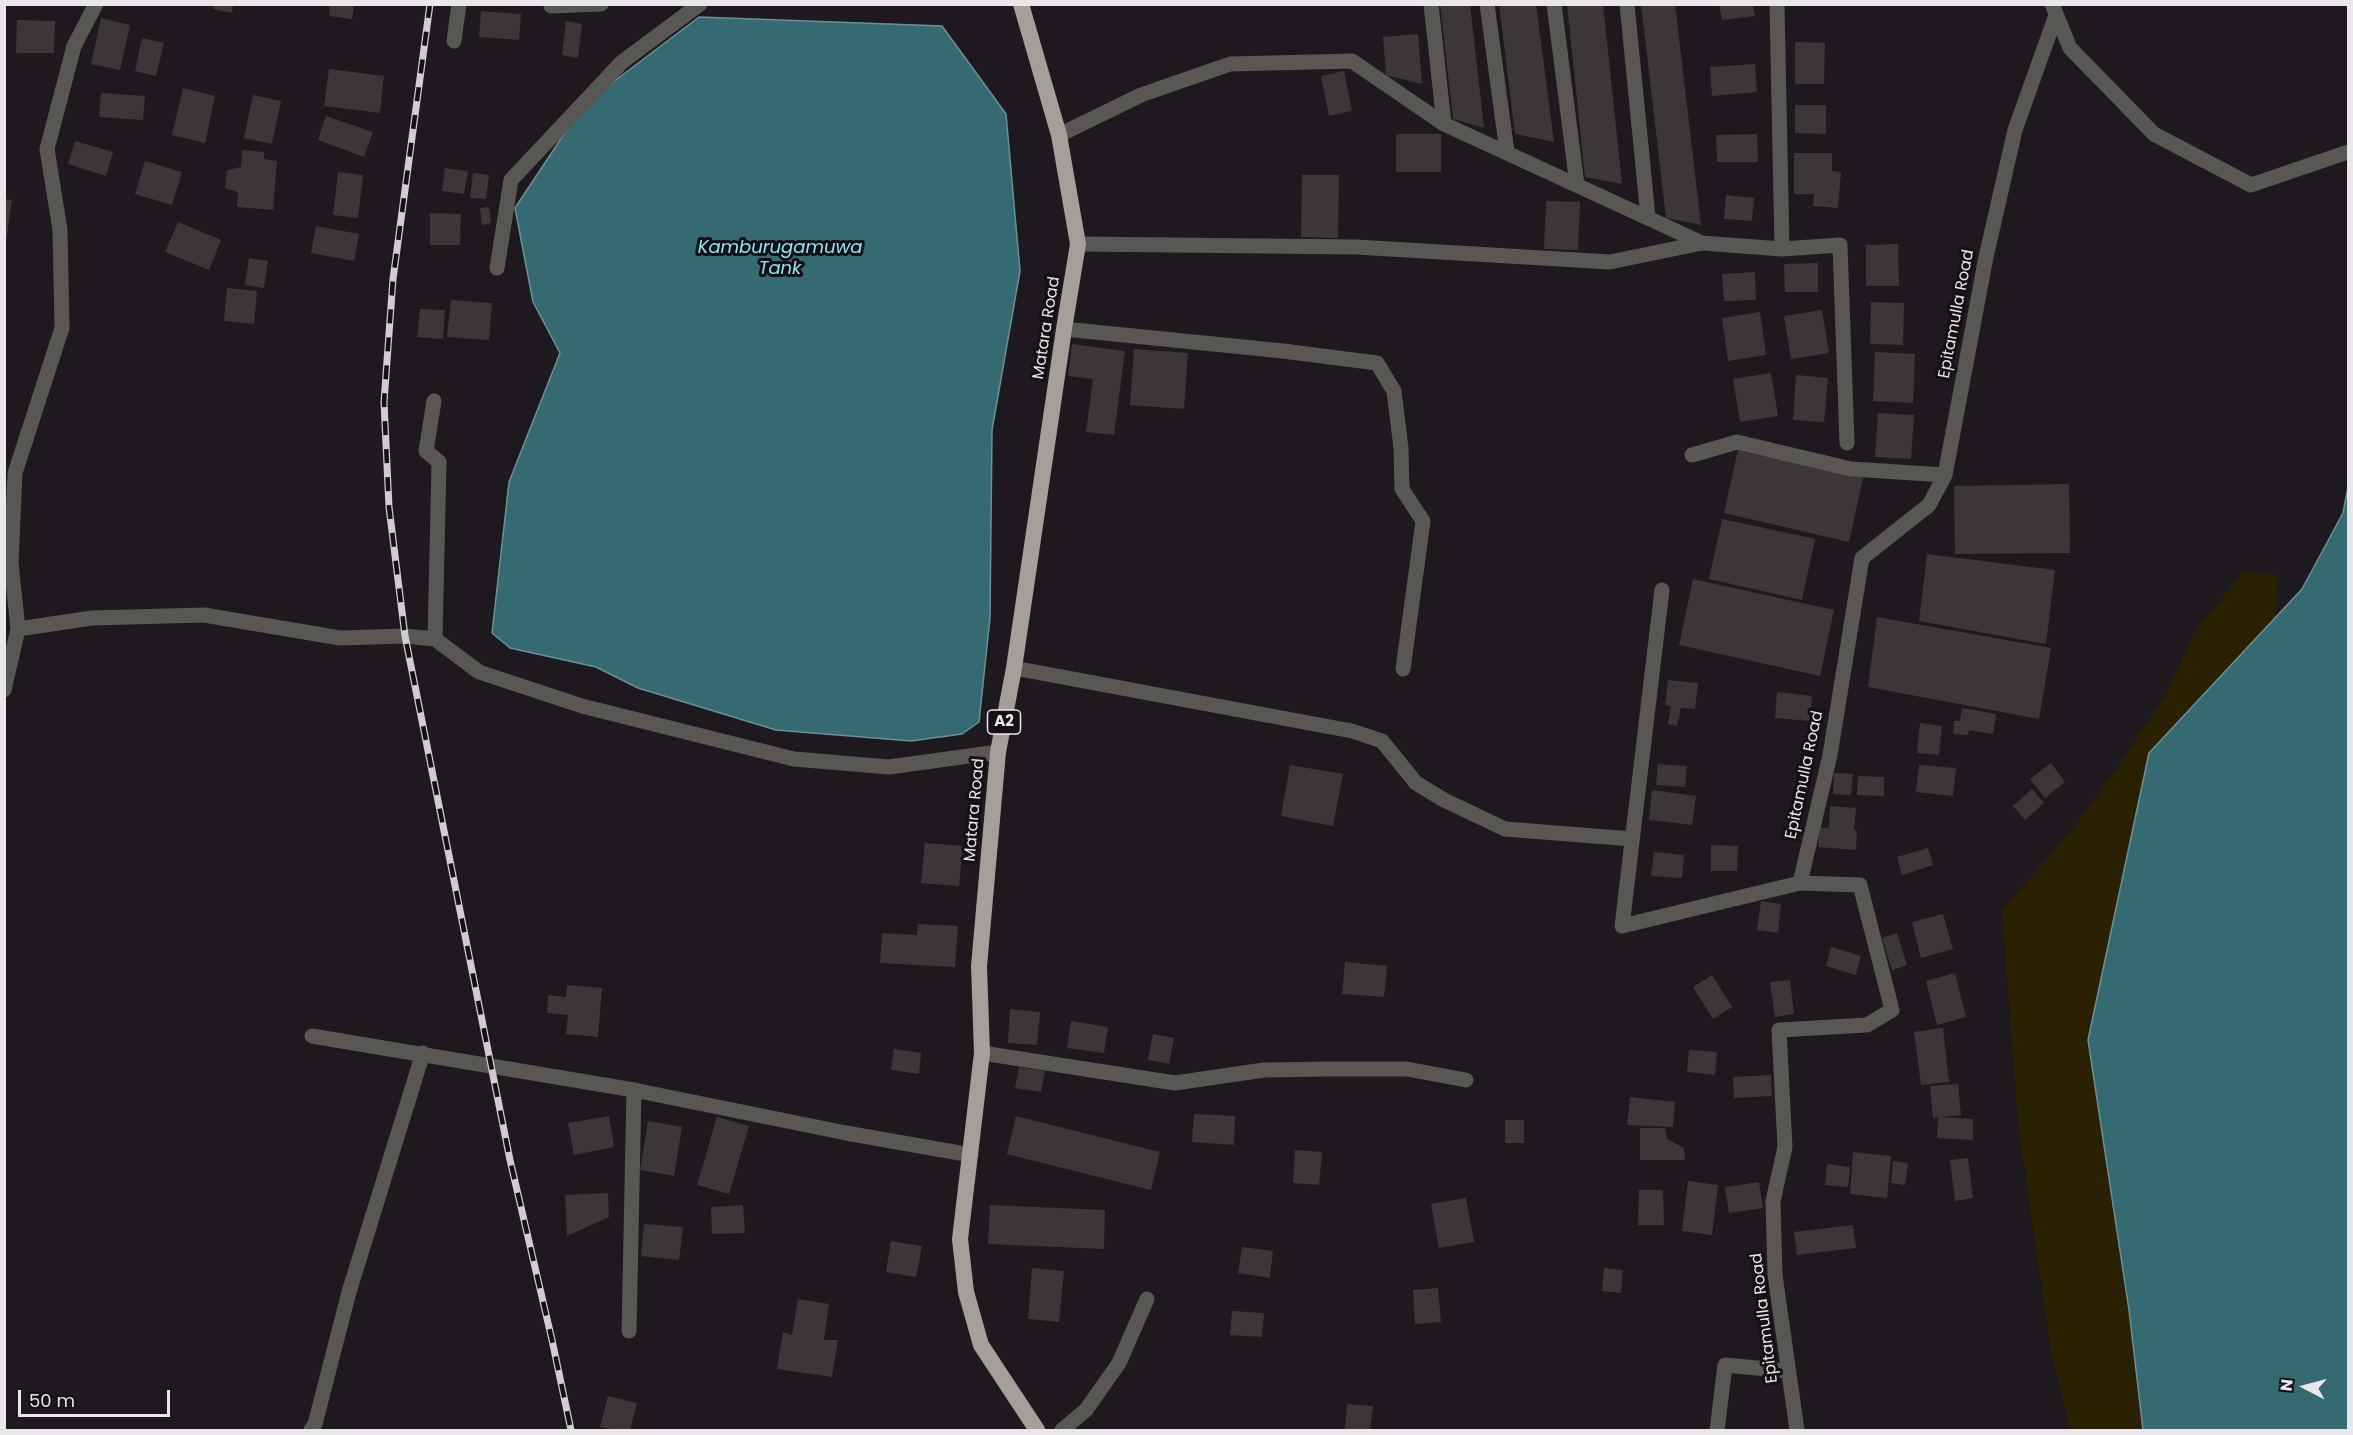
<!DOCTYPE html>
<style>
body{margin:0}
#map{position:relative;width:2353px;height:1435px;overflow:hidden;background:#1d191e;font-family:Poppins,sans-serif}
canvas{display:block}
.frame{position:absolute;inset:0;border:6px solid #eae7eb;pointer-events:none}
.north{position:absolute;left:2275px;top:1357px;width:60px;height:60px;-webkit-text-stroke:4px #141015;paint-order:stroke;rotate:276deg;font-size:16px;font-weight:700;line-height:24px;text-align:center;color:#eae7eb}
.north::after{content:'';display:block;margin:auto;width:21px;height:27px;background:#eae7eb;clip-path:polygon(50% 0,100% 100%,50% 72%,0 100%)}
.scale{position:absolute;left:18px;top:1390px;width:152px;height:27px;box-sizing:border-box;border:3px solid #eae7eb;border-top:0;padding-left:8px;font-size:18px;line-height:21px;white-space:nowrap;color:#eae7eb;-webkit-text-stroke:4px #141015;paint-order:stroke}
</style>
<div id="map">
<canvas width="2353" height="1435"></canvas>
<div class="frame"></div>
<div class="north">N</div>
<div class="scale">50 m</div>
</div>
<script>
const context = document.querySelector('canvas').getContext('2d');
context.lineJoin = 'round';
function paint(path, color) { context.fillStyle = color; context.fill(path, 'evenodd'); }
function trace(path, color, width, dash) { context.strokeStyle = color; context.lineWidth = width; context.lineCap = dash ? 'butt' : 'round'; context.setLineDash(dash || []); context.stroke(path); }
function label(font, color, halo, rows, align = 'center') {
  context.font = font + ' Poppins,sans-serif'; context.lineWidth = 6; context.setLineDash([]); context.textBaseline = 'middle'; context.strokeStyle = halo; context.fillStyle = color; for (const [text, x, y, turn = 0] of rows) {
    context.save(); context.translate(x, y); context.rotate((+turn || 0) * Math.PI / 180); context.textAlign = isNaN(turn) ? turn : align; if (halo) context.strokeText(text, 0, 0); context.fillText(text, 0, 0); context.restore();
  }
}
paint(new Path2D(`
 M2244,571l33,4 -1,42 -127,136 -20,557 14,120h-73l-20,-84 -32,-222 -16,-214 68,-78 43,-58 52,-78 28,-61z`), '#292101');
const water = new Path2D(`
 M699,17l243,9 64,88 14,157 -28,159 -2,188 -11,104 -17,12 -51,7 -135,-11 -138,-42 -42,-21 -86,-19 -18,-15 17,-151 51,-129 -27,-51 -18,-94 69,-104z
 M2348,487v943h-205l-14,-120 -41,-270 61,-287 153,-164 41,-76z`);
paint(water, '#366a73');
trace(water, '#6c9097', 1.5);
paint(new Path2D(`
 M214,4h19l-1,9 -19,-4z
 M330,4h24l-2,15 -23,-3z
 M1440,4h30l14,124 -31,-9z
 M1499,4h37l18,138 -39,-8z
 M1567,4h36l19,180 -37,-7z
 M1641,4h34l26,221 -35,-7z
 M1719,4h34l2,12 -33,4z
 M481,11l40,3 -2,26 -40,-3z
 M101,18l29,7 -10,45 -29,-6z
 M17,20l38,1 -1,32h-38z
 M566,21l16,3 -4,34 -16,-3z
 M1418,34l4,50 -36,-9 -3,-38z
 M142,38l22,5 -8,33 -21,-5z
 M1795,42l30,1 -1,41h-29z
 M1755,64l2,28 -45,4 -2,-29z
 M329,69l55,7 -4,37 -56,-7z
 M1344,71l8,40 -23,5 -8,-40z
 M183,88l32,8 -10,47 -33,-8z
 M101,93l44,3 -2,24 -44,-3z
 M253,95l28,6 -9,43 -28,-6z
 M1795,105h31v29l-31,-1z
 M326,116l47,16 -9,25 -46,-17z
 M1396,134h45v38h-45z
 M1757,134l1,28h-41l-1,-27z
 M75,141l38,11 -7,24 -38,-12z
 M242,150l22,2v7l13,2 -4,49 -36,-3 1,-15 -13,-4 2,-18 14,-3z
 M1794,153h38v18l9,1 -3,36 -25,-2 1,-12h-20z
 M145,161l37,11 -10,33 -37,-11z
 M445,168l23,3 -4,23 -22,-3z
 M338,172l25,3 -5,43 -25,-3z
 M473,173l16,2 -3,24 -16,-1z
 M1302,175h37l-1,63 -37,-1z
 M1726,195l28,3 -2,23 -28,-2z
 M4,199l8,1 -6,42h-2z
 M1546,201l34,1 -2,48 -34,-1z
 M489,207l2,16 -9,2 -2,-17z
 M430,213l31,1 -1,31h-30z
 M178,222l43,18 -12,30 -44,-18z
 M316,226l43,8 -5,27 -43,-8z
 M1898,244l1,42h-33v-41z
 M249,258l19,3 -4,27 -19,-3z
 M1818,263v29h-33l-1,-28z
 M1755,272l1,28 -32,1 -2,-27z
 M227,288l30,3 -3,33 -30,-3z
 M451,300l41,3 -3,37 -42,-3z
 M1871,302l33,1 -1,42 -33,-1z
 M420,309l25,1 -2,29 -26,-2z
 M1822,310l7,43 -38,6 -7,-43z
 M1760,312l6,43 -38,6 -6,-43z
 M1072,344l53,7 -11,84 -28,-3 7,-53 -25,-3z
 M1134,349l54,4 -4,56 -54,-4z
 M1875,352l40,2 -2,49 -40,-2z
 M1771,373l7,43 -38,6 -7,-43z
 M1796,375l32,3 -4,44 -31,-2z
 M1878,413l36,2 -3,44 -36,-2z
 M1738,450l125,28 -14,64 -125,-29z
 M2069,484l1,69 -115,1 -1,-68z
 M1722,519l93,20 -13,61 -93,-21z
 M1927,554l128,16 -9,74 -127,-23z
 M1693,579l141,31 -14,66 -141,-31z
 M1877,617l174,31 -12,71 -171,-32z
 M1668,680l30,3 -3,26 -14,-1 -4,18 -9,-2 3,-18 -6,-1z
 M1777,692l35,4 -2,25 -35,-3z
 M1962,708l34,6 -3,20 -24,-4 -1,5 -15,-1 1,-13h6z
 M1920,723l22,3 -3,29 -22,-2z
 M2051,763l14,19 -20,16 -15,-19z
 M1658,764l29,2 -2,21 -29,-2z
 M1290,765l53,9 -10,52 -52,-10z
 M1919,765l37,3 -3,28 -37,-4z
 M1834,773l19,1 -2,21 -18,-1z
 M1858,776l26,1v19l-27,-1z
 M2032,789l12,14 -19,17 -12,-14z
 M1652,790l44,6 -4,29 -43,-5z
 M1830,806l26,2 -2,22 3,1 -1,19 -38,-3 2,-19h9z
 M925,843l38,3 -4,40 -38,-3z
 M1711,845l27,1 -1,25h-26z
 M1928,848l5,17 -31,10 -5,-18z
 M1654,852l30,3 -2,23 -31,-2z
 M1761,901l20,3 -3,29 -21,-3z
 M1943,914l10,35 -32,9 -9,-36z
 M918,924l40,2 -3,41 -75,-4 2,-30 35,2z
 M1897,933l10,32 -15,5 -10,-32z
 M1831,947l30,9 -5,19 -30,-9z
 M1345,962l42,4 -3,31 -42,-3z
 M1955,973l11,44 -29,8 -11,-44z
 M1712,975l20,32 -19,12 -20,-32z
 M1790,980l4,34 -19,3 -5,-35z
 M567,985l35,3 -4,49 -32,-3 2,-19 -21,-2 1,-18 18,2z
 M1010,1009l30,3 -3,33 -29,-2z
 M1071,1021l37,6 -4,26 -37,-5z
 M1943,1028l6,54 -28,3 -7,-53z
 M1153,1034l21,4 -5,26 -21,-4z
 M894,1049l27,4 -2,21 -28,-4z
 M1689,1050l28,2 -2,23 -28,-3z
 M1019,1067l26,4 -4,21 -26,-4z
 M1771,1075l1,21 -38,2 -1,-21z
 M1958,1084l3,31 -21,2 33,2v21l-36,-2 1,-21 -5,1 -3,-32z
 M1630,1097l45,5 -2,25 -46,-2z
 M1194,1114l41,2 -1,29 -42,-3z
 M609,1116l5,31 -40,8 -6,-32z
 M1016,1116l144,36 -9,38 -144,-36z
 M717,1117l32,9 -20,68 -32,-9z
 M1505,1120h19v23h-19z
 M648,1121l34,6 -8,49 -34,-6z
 M1640,1128h25l2,11 17,9 1,12h-45z
 M1295,1150l27,2 -3,33 -26,-2z
 M1853,1152l38,4 -4,42 -37,-4z
 M1968,1158l5,40 -18,3 -5,-41z
 M1893,1161l15,2 -3,22 -14,-2z
 M1827,1164l23,3 -2,20 -23,-2z
 M1688,1181l30,4 -6,50 -30,-4z
 M1759,1182l4,26 -34,5 -4,-26z
 M1639,1190h24l1,35h-26z
 M608,1193l1,24 -42,19 -2,-41z
 M1466,1198l8,44 -35,6 -8,-44z
 M743,1205l2,28 -33,1 -1,-27z
 M990,1205l115,5 -1,39 -116,-5z
 M644,1224l39,3 -4,33 -38,-4z
 M1853,1225l3,23 -59,7 -3,-23z
 M891,1241l31,5 -6,31 -30,-5z
 M1242,1247l31,4 -3,27 -32,-5z
 M1032,1268l32,3 -5,51 -31,-3z
 M1604,1268l19,2 -2,23 -19,-2z
 M1438,1288l3,34 -26,2 -2,-34z
 M798,1299l31,5 -5,36h14l-6,37 -55,-8 6,-37 9,3z
 M1232,1311l32,2 -2,24 -32,-2z
 M608,1396l29,7 -7,27h-14l-16,-3z
 M1347,1404l26,2 -3,24h-25z`), '#3d3639');
trace(new Path2D(`
 M1431,4l13,120
 M1487,4l20,148
 M1554,4l23,181
 M1627,4l21,213
 M1777,4l5,245
 M2052,4l18,44 84,86 97,51 97,-33
 M551,6l50,-2
 M454,41l5,-37
 M1059,135l82,-40 89,-31 122,-3 92,63 258,119 80,6 58,-4 7,198
 M1078,244l278,3 254,15 92,-19
 M497,268l14,-88 111,-118 78,-58
 M1064,329l219,22 94,12 17,28 7,57 1,41 21,32 -20,148
 M434,401l-8,50 13,11 -4,177
 M1692,455l45,-13 114,27 94,6
 M1662,590l-40,336 178,-43
 M18,629l-7,-66 4,-90 47,-145 -2,-98 -13,-81 27,-103 22,-42
 M1014,668l338,63 30,10 34,42 28,17 61,29 127,10
 M4,690l14,-61 74,-11 112,-3 136,23 65,-2 30,3 44,33 103,34 212,53 95,8 109,-15
 M312,1036l322,54 212,43 125,22
 M982,1053l193,30 89,-13 64,-1h79l59,11
 M629,1331l5,-241
 M311,1430l4,-6 34,-132 74,-239
 M1062,1430l24,-20 33,-47 28,-64
 M1717,1430l8,-65 63,6
 M1797,1430l-22,-155 -2,-74 12,-54 -6,-117 88,-5 25,-15 -32,-125 -60,-2 30,-128 32,-197 67,-53 16,-30 41,-218 29,-127 41,-115`), '#585753', 15);
trace(new Path2D(`
 M1021,4l38,131 19,109 -14,85 -50,339 -16,84 -19,214 3,87 -22,186 6,53 15,53 56,85`), '#a2a098', 16);
const rail = new Path2D(`
 M430,4l-37,275 -9,123 5,105 16,129 105,524 42,180 19,90`);
trace(rail, '#d0cdd1', 7);
trace(rail, '#141015', 4.5, [14]);
for (const [x, y, w] of [
 [1004,722,33]
]) { const box = new Path2D(); box.roundRect(x - w / 2, y - 12, w, 24, 4.5); context.fillStyle = '#141015'; context.fill(box); trace(box, '#eae7eb', 1.5); }
label('bold 15px', '#eae7eb', null, [
 ["A2",1004,722]
]);
label('16px', '#eae7eb', '#141015', [
 ["Epitamulla Road",1957,314,-79],
 ["Matara Road",1047,328,-81],
 ["Epitamulla Road",1805,775,-78],
 ["Matara Road",975,810,-85],
 ["Epitamulla Road",1765,1318,-97]
]);
label('italic 18px', '#8fe6f7', '#141015', [
 ["Kamburugamuwa",780,248],
 ["Tank",780,269]
]);
</script>
